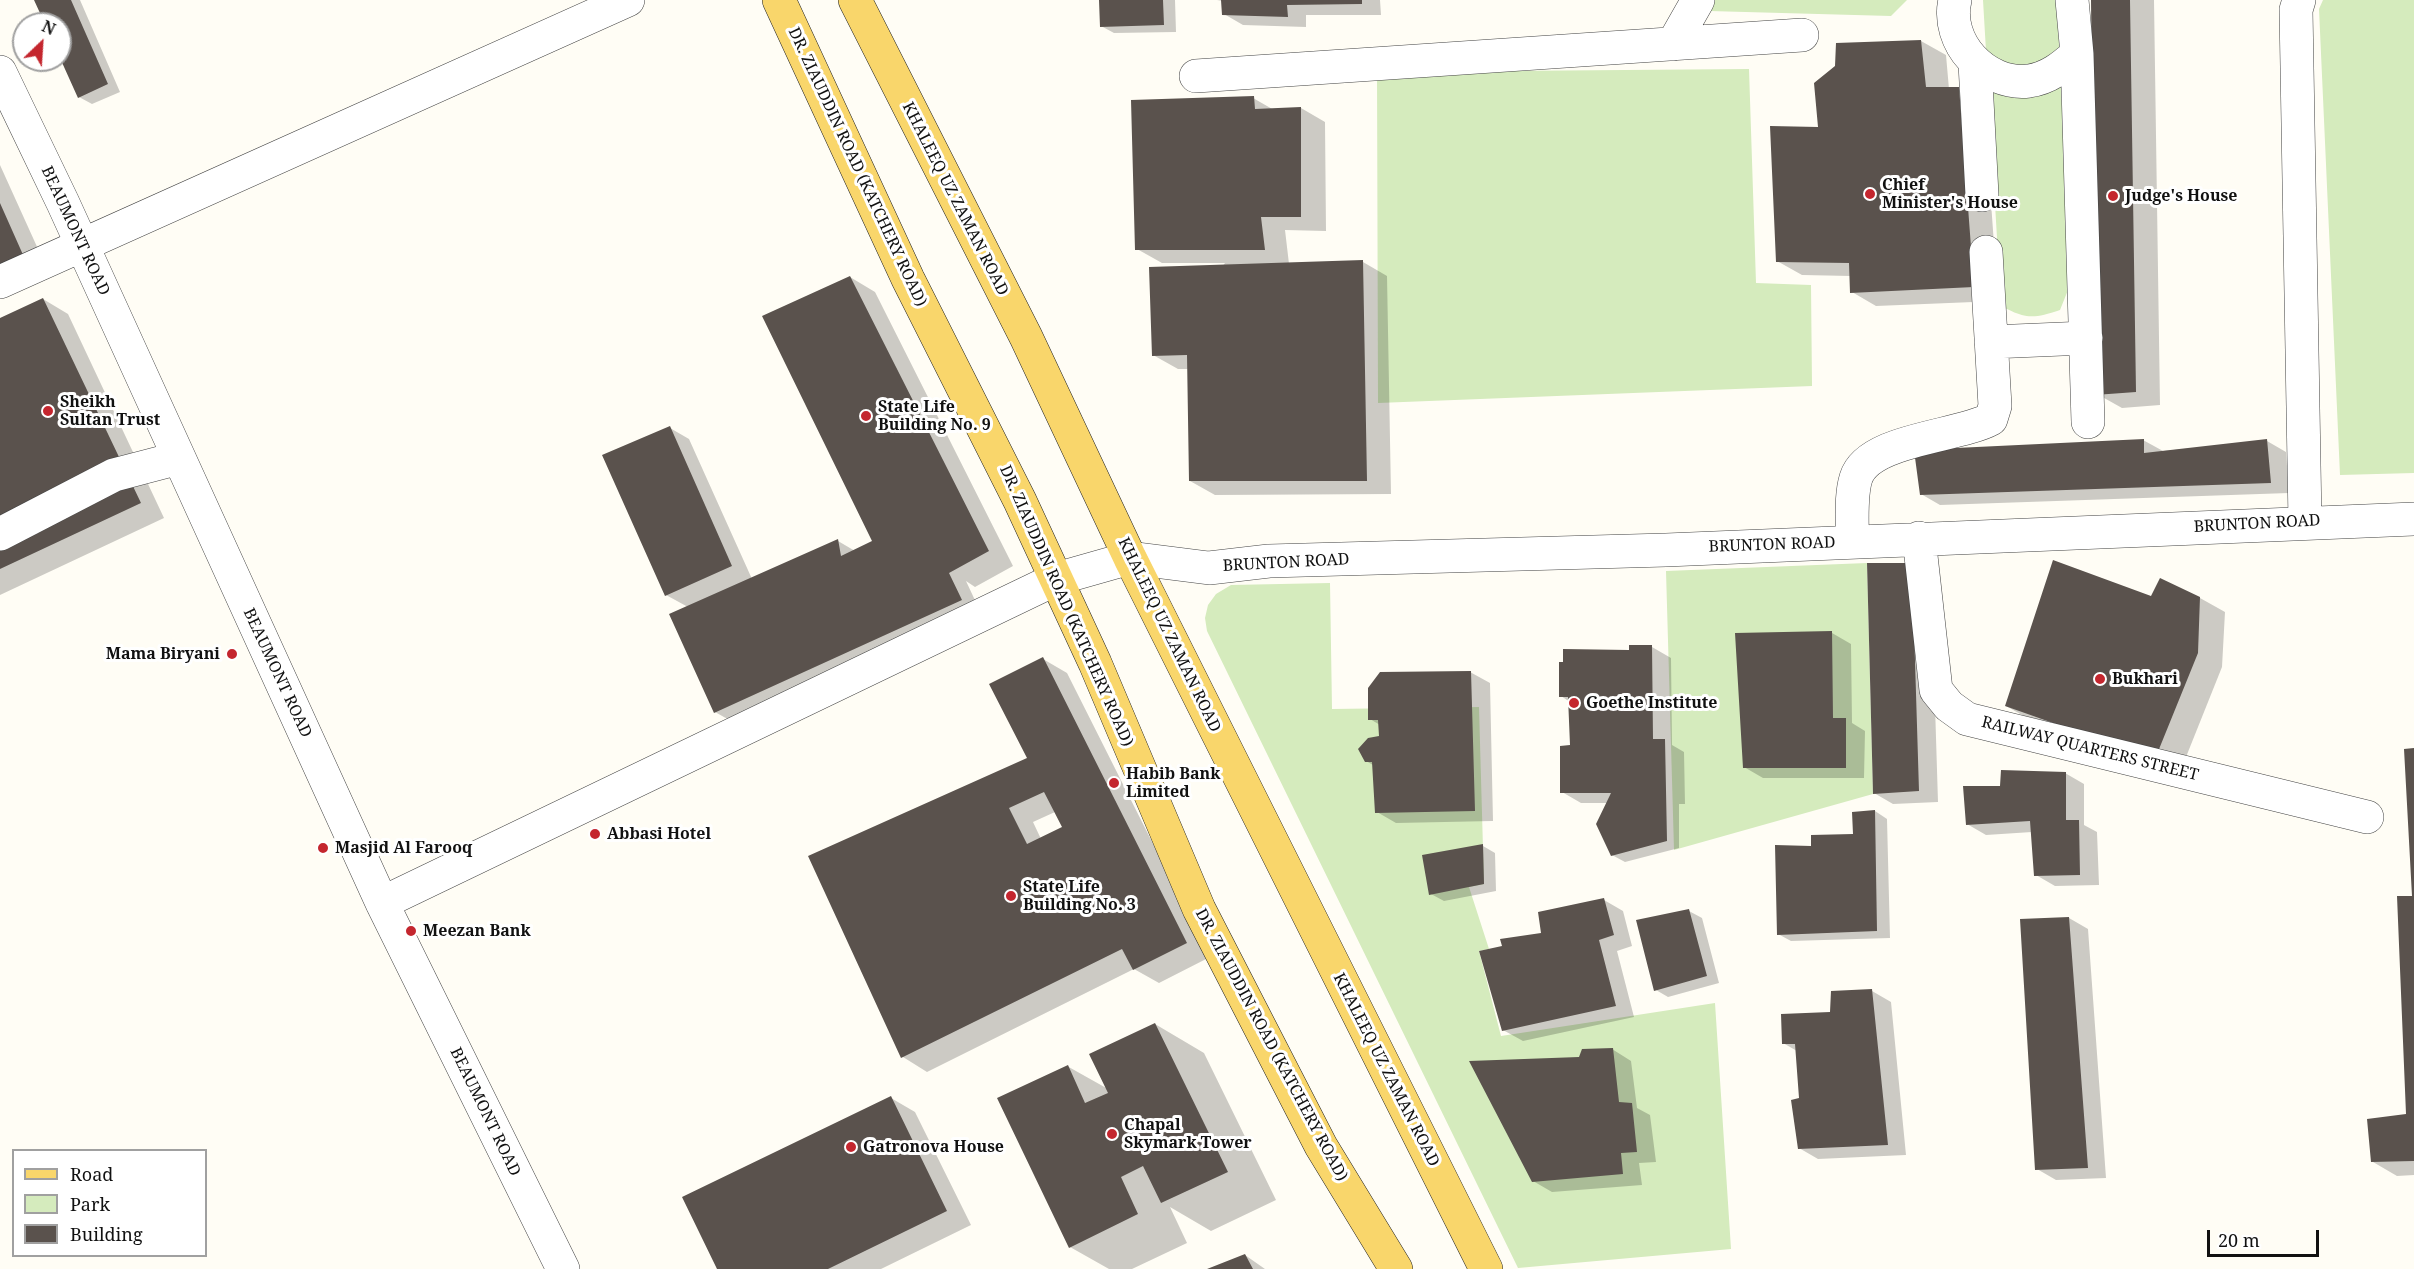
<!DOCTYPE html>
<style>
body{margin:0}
#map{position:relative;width:2414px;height:1269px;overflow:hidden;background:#fffdf5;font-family:"Noto Serif",serif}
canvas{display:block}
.legend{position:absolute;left:12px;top:1149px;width:195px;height:108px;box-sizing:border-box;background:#fff;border:2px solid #a0a0a0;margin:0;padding:8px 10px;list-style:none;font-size:18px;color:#111}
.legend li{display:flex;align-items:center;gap:12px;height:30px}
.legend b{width:30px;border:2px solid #a0a0a0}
.north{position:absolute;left:12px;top:12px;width:60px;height:60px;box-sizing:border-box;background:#fff;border:2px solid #a0a0a0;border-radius:50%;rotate:25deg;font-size:16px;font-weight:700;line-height:24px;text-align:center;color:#111}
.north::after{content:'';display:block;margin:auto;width:21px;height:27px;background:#c4262e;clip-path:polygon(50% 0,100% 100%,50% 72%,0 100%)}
.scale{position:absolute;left:2207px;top:1230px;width:112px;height:27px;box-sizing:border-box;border:3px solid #111;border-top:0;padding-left:8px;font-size:18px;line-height:21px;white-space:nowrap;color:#111;-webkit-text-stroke:4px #fff;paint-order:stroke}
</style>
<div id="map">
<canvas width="2414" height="1269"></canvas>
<ul class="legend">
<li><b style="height:8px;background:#f9d66b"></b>Road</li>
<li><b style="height:16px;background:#d5ebbd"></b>Park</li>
<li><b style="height:16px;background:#5a524d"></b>Building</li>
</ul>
<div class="north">N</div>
<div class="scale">20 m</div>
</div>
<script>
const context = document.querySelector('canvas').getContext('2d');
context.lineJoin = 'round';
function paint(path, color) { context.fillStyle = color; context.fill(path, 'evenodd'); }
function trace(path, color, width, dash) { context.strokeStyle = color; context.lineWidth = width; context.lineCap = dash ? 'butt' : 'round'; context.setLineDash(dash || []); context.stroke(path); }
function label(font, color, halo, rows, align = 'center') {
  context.font = font + ' "Noto Serif",serif'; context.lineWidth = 6; context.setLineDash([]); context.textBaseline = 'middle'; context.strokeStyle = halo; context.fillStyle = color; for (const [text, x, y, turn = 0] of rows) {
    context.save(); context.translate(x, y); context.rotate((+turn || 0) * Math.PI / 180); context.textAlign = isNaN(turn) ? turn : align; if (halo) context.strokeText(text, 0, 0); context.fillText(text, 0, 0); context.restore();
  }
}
paint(new Path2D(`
 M1713,0h194l-16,16 -182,-5z
 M1983,0h74l13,285 -10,25c-27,9 -34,9 -59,-4z
 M2323,0h91v473l-74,2 -21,-466z
 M1749,69l7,214 55,2 1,101 -434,17 -1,-331z
 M1867,563l6,231 -199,56 -8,-279z
 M1330,583l2,126 147,-2 5,177 -15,3 20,62 -10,2 22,85 214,-33 16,246 -213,19 -311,-637 -2,-13 3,-13 8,-11 15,-9z`), '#d5ebbd');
paint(new Path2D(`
 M36,0h44l40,92 -28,12 -13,-7 -19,-43v-30h-13z
 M1100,0h75l1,32 -62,1 -13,-7z
 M1217,0h163l1,15h-75v12l-63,-2 -19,-11 -1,-13z
 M2092,0h62l6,405 -38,3 -25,-14z
 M1921,41l25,14 3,34h10l25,14 14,198 -122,5 -24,-14 -1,-16 -49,-1 -25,-14 43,-133z
 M1253,98l21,12 27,-2 24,14 1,109 -41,-1 4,34 74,-2 24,14 4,218 -176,1 -25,-14 -1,-112h-11l-25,-14 72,-92h-63l-25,-14z
 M0,165l48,106 -48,22z
 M850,277l25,15 138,274 -38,21 -9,-6 14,30 -240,115 -25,-14 -27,-105 -22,-12 4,-167 19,11 63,140 86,-38 17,10 19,-9z
 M43,299l25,15 96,204 -164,77v-276z
 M2143,440l20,11 104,-10 19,11 3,41 -349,12 -19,-11z
 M1931,576l7,226 -45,2 -19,-11z
 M2200,598l25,14 -3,55 -42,105 -149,-52 -25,-14z
 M1832,633l19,11 1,79 13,8 -1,47h-101l-19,-11z
 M1652,647l19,11 1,87 12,7 1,52h-6v44l-54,14 -13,-7 -4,-52h-27l-19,-11 10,-46 -2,-44 -9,-6 70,-44z
 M1043,659l24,14 143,284 -51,26 -25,-14 -207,103 -24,-15 -93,-200 219,-98zM1055,812l9,16 -23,11 -8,-17z
 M1470,672l20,11 3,138 -97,2 -19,-11 -4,-47 -7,-4 15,-23 -1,-13 -10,-6z
 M2414,750v425l-17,1 -24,-14 34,-47 7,-217z
 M2065,773l19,11v41l13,7 2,53 -44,1 -19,-11 -4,-43 -46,3 -19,-11 34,-37z
 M1875,811l12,8 3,119 -99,3 -13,-7 34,-87 42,-12z
 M1483,846l12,7 1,38 -52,10 -13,-7z
 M1604,900l19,11 9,35 -15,5 17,66 -111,24 -20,-11 1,-83 39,-13z
 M1689,911l13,7 17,65 -51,14 -12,-7z
 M2069,918l19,11 18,249 -50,2 -19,-11z
 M1872,991l19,11 15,153 -88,4 -19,-11 2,-49 -4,-48 -14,-8z
 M1155,1024l49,29 72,147 -65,31 -41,-24 17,36 -55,26h-23l-39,-22 -3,-181 41,23z
 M1612,1049l19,12 6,47 13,7 6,47 -17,1 3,22 -90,7 -19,-11 47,-123z
 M891,1098l24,14 56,113 -90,44h-162z
 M1245,1255l20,14h-54z`), '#0003');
paint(new Path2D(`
 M34,0h37l37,84 -30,14 -18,-40v-34h-15z
 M1099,0h64l1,25 -64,2z
 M1221,0h141v4l-75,1 1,12 -66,-2z
 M2091,0h39l6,392 -41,3z
 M1921,40l5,47h33l15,200 -124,6 -1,-30 -73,-1 -6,-136 48,1 -4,-44 21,-17 1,-23z
 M1254,96l1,13 46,-2v110h-40l4,33h-130l-4,-150z
 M0,203l24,54 -24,11z
 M1363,260l4,221h-178l-2,-126 -35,1 -3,-89z
 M850,276l139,275 -40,22 13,27 -248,113 -45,-99 169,-75 3,17 31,-15 -110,-225z
 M43,298l98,205 -141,66v-251z
 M670,426l62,140 -67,30 -63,-141z
 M2144,439v14l123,-14 4,44 -351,12 -6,-45z
 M2053,560l98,36 9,-18 40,19 -2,56 -43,106 -150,-53z
 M1867,563h45l7,228 -46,3z
 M1832,631l1,87h13v50h-103l-8,-135z
 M1629,645h23l1,94h12l2,102 -56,15 -15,-32 15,-31h-51v-47l10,-1 -2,-48h-9v-35h4v-13l66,1z
 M1043,657l144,286 -54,27 -11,-21 -221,109 -93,-202 219,-98 -38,-74zM1044,792l18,35 -35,17 -18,-36z
 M1471,671l4,140 -100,2 -3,-51h-7l-7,-13 10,-11 11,-2 -1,-16h-10v-32l12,-16z
 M2414,748v413l-43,1 -4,-43 39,-5 -9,-218h15l-8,-147z
 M2001,770l65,2v48h13l1,55 -46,1 -4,-55 -64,4 -3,-39h37z
 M1875,810l2,121 -100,4 -2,-90 36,1v-11l42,-1 -1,-22z
 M1483,844l1,40 -55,11 -7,-40z
 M1604,898l10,37 -15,5 17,66 -114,25 -23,-80 23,-5 -2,-7 41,-6 -3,-21z
 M1689,909l18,67 -53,15 -18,-71z
 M2069,917l19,251 -53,2 -15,-251z
 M1872,989l16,156 -90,4 -7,-49 8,-2 -4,-54h-13l-1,-30 49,-2 1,-21z
 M1155,1023l73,149 -67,31 -18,-37 -22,11 17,37 -69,34 -72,-150 71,-33 17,38 23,-10 -19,-39z
 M1613,1048l6,54 13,1 5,49 -16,1 2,21 -91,8 -63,-121 110,-4 3,-8z
 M891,1096l56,115 -119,58h-111l-35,-72z
 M1245,1254l8,15h-46z`), '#5a524d');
const minor = new Path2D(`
 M1955,0c-10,42 30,86 74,81 20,-3 33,-14 48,-27
 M2072,0l5,54 11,368
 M2299,0l-3,10 9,511
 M1673,44l25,-44
 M1975,63l7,132
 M0,72l63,131 319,700 181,366
 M1196,76l606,-41
 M0,282l628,-282
 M1991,342l95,-4
 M0,534l114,-59 65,-17
 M1919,538l17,152 13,16 18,13 400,98
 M1852,542c1,-20 -2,-45 4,-64 12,-39 102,-41 135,-59l4,-13 -9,-154
 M382,903l674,-324 74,-21 79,10 60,-7 397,-11 748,-31`);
const major = new Path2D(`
 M779,0l129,279 112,222 75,162 104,246 122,237 75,123
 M855,0l171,337 104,221 356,711`);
trace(minor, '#444', 34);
trace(major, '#222', 34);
trace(minor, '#fff', 33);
trace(major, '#f9d66b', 33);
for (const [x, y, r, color] of [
 [1870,194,6,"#c4262e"],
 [2113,196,6,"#c4262e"],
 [48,411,6,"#c4262e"],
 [866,416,6,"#c4262e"],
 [232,654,6,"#c4262e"],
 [2100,679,6,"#c4262e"],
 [1574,703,6,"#c4262e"],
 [1114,783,6,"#c4262e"],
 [595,834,6,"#c4262e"],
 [323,848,6,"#c4262e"],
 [1011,896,6,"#c4262e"],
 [411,931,6,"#c4262e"],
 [1112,1134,6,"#c4262e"],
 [851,1147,6,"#c4262e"]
]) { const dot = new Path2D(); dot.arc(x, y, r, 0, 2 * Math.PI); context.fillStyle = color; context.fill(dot); trace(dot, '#fff', 2); }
label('16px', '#111', '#fff', [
 ["DR. ZIAUDDIN ROAD (KATCHERY ROAD)",857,167,65],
 ["KHALEEQ UZ ZAMAN ROAD",955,199,63],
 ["BEAUMONT ROAD",75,231,65],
 ["BRUNTON ROAD",2257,524,-3],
 ["BRUNTON ROAD",1772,545,-2],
 ["BRUNTON ROAD",1286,563,-3],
 ["DR. ZIAUDDIN ROAD (KATCHERY ROAD)",1066,606,66],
 ["KHALEEQ UZ ZAMAN ROAD",1169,635,64],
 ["BEAUMONT ROAD",277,673,65],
 ["RAILWAY QUARTERS STREET",2090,749,14],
 ["DR. ZIAUDDIN ROAD (KATCHERY ROAD)",1271,1045,62],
 ["KHALEEQ UZ ZAMAN ROAD",1386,1070,63],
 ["BEAUMONT ROAD",485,1112,64]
]);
label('bold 16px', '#111', '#fff', [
 ["Chief",1882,185],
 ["Minister's House",1882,203],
 ["Judge's House",2125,196],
 ["Sheikh",60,402],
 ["Sultan Trust",60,420],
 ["State Life",878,407],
 ["Building No. 9",878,425],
 ["Mama Biryani",220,654,"right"],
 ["Bukhari",2112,679],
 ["Goethe Institute",1586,703],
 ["Habib Bank",1126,774],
 ["Limited",1126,792],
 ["Abbasi Hotel",607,834],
 ["Masjid Al Farooq",335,848],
 ["State Life",1023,887],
 ["Building No. 3",1023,905],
 ["Meezan Bank",423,931],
 ["Chapal",1124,1125],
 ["Skymark Tower",1124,1143],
 ["Gatronova House",863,1147]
], 'left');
</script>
